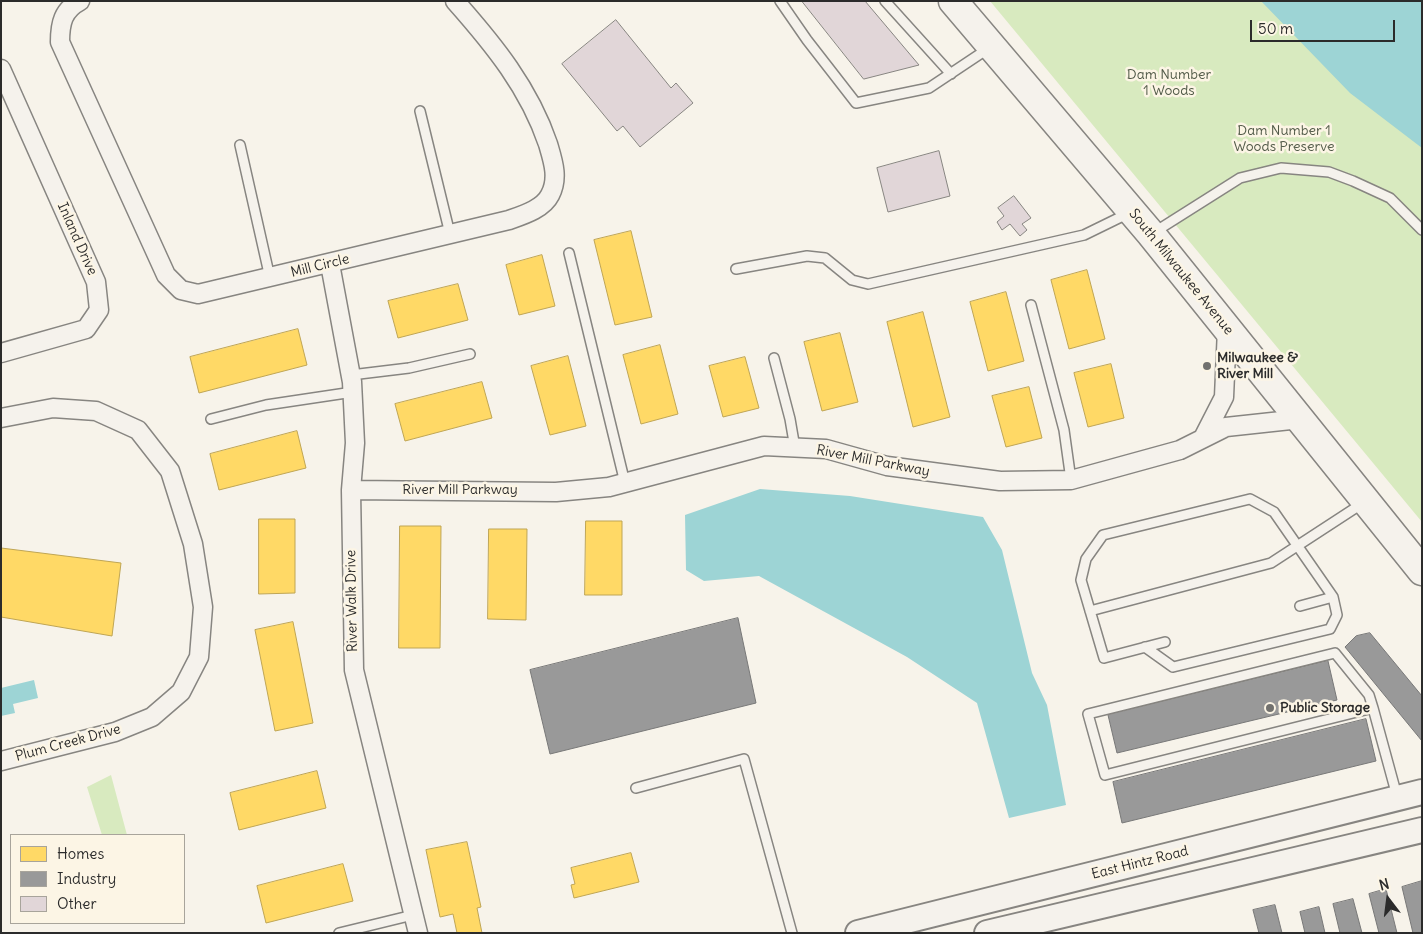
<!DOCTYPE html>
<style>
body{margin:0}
#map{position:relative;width:1423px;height:934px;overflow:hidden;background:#f7f3ea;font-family:Delius,sans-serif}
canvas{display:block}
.frame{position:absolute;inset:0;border:2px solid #2b2b2b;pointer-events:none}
.legend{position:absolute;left:10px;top:834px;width:175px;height:90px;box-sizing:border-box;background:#fcf5e5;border:1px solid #a8a49b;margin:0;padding:6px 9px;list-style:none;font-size:15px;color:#2b2b2b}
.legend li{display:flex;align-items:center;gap:10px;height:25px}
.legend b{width:25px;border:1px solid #a8a49b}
.north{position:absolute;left:1363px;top:874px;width:50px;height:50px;-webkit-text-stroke:4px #fcf5e5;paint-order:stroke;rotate:345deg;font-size:14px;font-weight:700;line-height:20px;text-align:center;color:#2b2b2b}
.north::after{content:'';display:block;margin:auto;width:18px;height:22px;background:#2b2b2b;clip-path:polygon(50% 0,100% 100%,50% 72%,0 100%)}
.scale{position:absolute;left:1250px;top:20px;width:145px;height:22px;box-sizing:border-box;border:2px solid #2b2b2b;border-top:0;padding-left:6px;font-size:15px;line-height:18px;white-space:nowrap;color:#2b2b2b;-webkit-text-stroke:4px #fcf5e5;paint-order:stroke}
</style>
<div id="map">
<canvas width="1423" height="934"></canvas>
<div class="frame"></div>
<ul class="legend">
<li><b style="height:14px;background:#ffd966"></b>Homes</li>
<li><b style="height:14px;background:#999"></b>Industry</li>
<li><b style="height:14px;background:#e1d6d8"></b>Other</li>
</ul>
<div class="north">N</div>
<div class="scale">50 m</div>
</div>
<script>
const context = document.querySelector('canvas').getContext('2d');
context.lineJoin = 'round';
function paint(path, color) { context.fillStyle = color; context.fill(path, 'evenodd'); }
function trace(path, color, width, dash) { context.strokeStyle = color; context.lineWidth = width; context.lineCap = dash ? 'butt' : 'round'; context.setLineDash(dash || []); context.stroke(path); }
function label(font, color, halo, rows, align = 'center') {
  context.font = font + ' Delius,sans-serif'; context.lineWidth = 5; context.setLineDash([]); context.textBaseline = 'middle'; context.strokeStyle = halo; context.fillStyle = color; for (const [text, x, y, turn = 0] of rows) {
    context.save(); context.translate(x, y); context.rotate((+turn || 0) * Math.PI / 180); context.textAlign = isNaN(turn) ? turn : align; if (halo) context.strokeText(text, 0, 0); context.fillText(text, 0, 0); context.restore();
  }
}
paint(new Path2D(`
 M990,1h432v521z
 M111,775l16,60h-25l-15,-48z`), '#d8eabf');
paint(new Path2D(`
 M1261,1h161v147l-72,-55z
 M760,489l90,7 133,21 19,33 30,123 15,32 19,100 -57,13 -32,-115 -70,-46 -148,-81 -55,5 -18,-11 -1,-55z
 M34,680l4,18 -25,6 2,9 -14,3v-28z`), '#9dd4d5');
const homes = new Path2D(`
 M631,231l21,86 -37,8 -21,-85z
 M542,255l13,51 -36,9 -13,-50z
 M1087,270l18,69 -36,10 -18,-69z
 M458,284l10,36 -70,18 -10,-37z
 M1006,292l18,69 -36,10 -18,-69z
 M923,312l27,105 -37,10 -26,-105z
 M298,329l9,36 -108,28 -9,-36z
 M840,333l18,69 -36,9 -18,-69z
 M660,345l18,69 -37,10 -18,-69z
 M568,356l18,70 -36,9 -19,-69z
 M745,357l14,51 -36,9 -14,-51z
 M1111,364l13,54 -36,9 -14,-54z
 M482,382l10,36 -87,23 -10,-37z
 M1029,387l13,51 -36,9 -14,-51z
 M297,431l9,37 -87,22 -9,-36z
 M259,519h36v74l-36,1z
 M586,521h36v74h-37z
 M400,526h41l-1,122h-41z
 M489,529h38l-1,91 -38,-1z
 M1,548l120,15 -9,73 -111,-19z
 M293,622l20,101 -38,8 -20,-101z
 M317,771l9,37 -87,22 -9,-37z
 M467,842l14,65 -4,1 5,25h-25l-4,-19 -13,3 -14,-67z
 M631,853l8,29 -65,16 -3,-13 4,-1 -4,-16z
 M343,864l10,37 -87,22 -9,-37z`);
paint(homes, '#ffd966');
trace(homes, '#bfa554', 1);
const industry = new Path2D(`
 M738,618l18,85 -206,51 -20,-84z
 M1370,633l52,63v45l-77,-94 11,-11z
 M1328,661l9,39 -220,53 -9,-38z
 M1366,719l10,42 -254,62 -9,-41z
 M1422,881v52h-9l-11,-46z
 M1386,889l11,44h-18l-10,-39z
 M1353,899l9,34h-22l-7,-29z
 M1275,905l7,28h-23l-6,-23z
 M1319,907l6,26h-20l-5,-21z`);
paint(industry, '#999');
trace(industry, '#787878', 1);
const building = new Path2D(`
 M802,1h63l54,64 -55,14z
 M616,20l55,68 5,-5 17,20 -53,44 -17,-21 -6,5 -55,-67z
 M939,151l11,45 -62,16 -11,-44z
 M1014,196l17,22 -9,6 5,6 -7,6 -10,-12 -8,6 -5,-8 7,-6 -6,-8z`);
paint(building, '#e1d6d8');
trace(building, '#878581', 1);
const service = new Path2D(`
 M780,1l27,39 49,63 73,-15 60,-40
 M885,1l66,73
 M420,111l30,123
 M240,145l30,133
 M1153,233l87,-55 41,-10 48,4 24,9 37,17 32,32
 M569,253l56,230
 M736,269l71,-13 18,2 27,22 16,4 216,-49 45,-22
 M1031,305l33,125 7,50
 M774,358l16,61 5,29
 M351,375l58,-7 61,-14
 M211,419l55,-14 87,-13
 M1300,606l33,-9
 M1090,611l181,-48 92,-60
 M1145,647l28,20 157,-38 7,-14 -4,-18 -59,-85 -24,-13 -147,36 -17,24 -5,21 23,78 61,-16
 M1373,708l-268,67 -17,-61 247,-61 34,42 4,13 24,88
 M636,788l108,-29 48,174
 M339,933l74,-18`);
const minor = new Path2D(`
 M80,1c-17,9 -20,22 -20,41l106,233 15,15 17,4 311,-74c14,-5 34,-11 41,-25 9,-17 3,-34 -2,-51 -19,-56 -54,-99 -93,-143
 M1,69l95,213 3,28 -13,19 -85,24
 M330,264l22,118 3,61 -4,47 3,180 64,263
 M1,418l52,-10 43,3 42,19 32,41 23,73 10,63 -4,50 -18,35 -29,25 -37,15 -114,29
 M1203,438l21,-41 3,-68
 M351,490l205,2 53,-5 155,-41 62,3 61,17 113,15 71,-1 109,-30 46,-23 74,-8`);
const secondary = new Path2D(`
 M858,933l564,-141
 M987,933l435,-103`);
const primary = new Path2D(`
 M953,1l198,233 271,337`);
trace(service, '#878581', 12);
trace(minor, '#878581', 21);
trace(secondary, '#878581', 28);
trace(primary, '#878581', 31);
trace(service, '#f5f2ec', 9);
trace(minor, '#f5f2ec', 18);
trace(secondary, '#f5f2ec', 24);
trace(primary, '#f5f2ec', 28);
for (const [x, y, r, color] of [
 [1207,366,5,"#72716e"],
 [1270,708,5,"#72716e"]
]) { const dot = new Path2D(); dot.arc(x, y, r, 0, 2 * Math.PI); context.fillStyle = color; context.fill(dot); trace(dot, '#fcf5e5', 2); }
label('14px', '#505947', '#fcf5e5', [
 ["Dam Number",1169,75],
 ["1 Woods",1169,91],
 ["Dam Number 1",1284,131],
 ["Woods Preserve",1284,147]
]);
label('14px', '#2b2b2b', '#fcf5e5', [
 ["Inland Drive",77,239,66],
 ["Mill Circle",320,266,-14],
 ["South Milwaukee Avenue",1181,272,51],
 ["River Mill Parkway",873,461,11],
 ["River Mill Parkway",460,490],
 ["River Walk Drive",352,601,-91],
 ["Plum Creek Drive",68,743,-15],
 ["East Hintz Road",1140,863,-14]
]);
label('bold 14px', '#2b2b2b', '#fcf5e5', [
 ["Milwaukee &",1217,358],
 ["River Mill",1217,374],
 ["Public Storage",1280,708]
], 'left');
</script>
